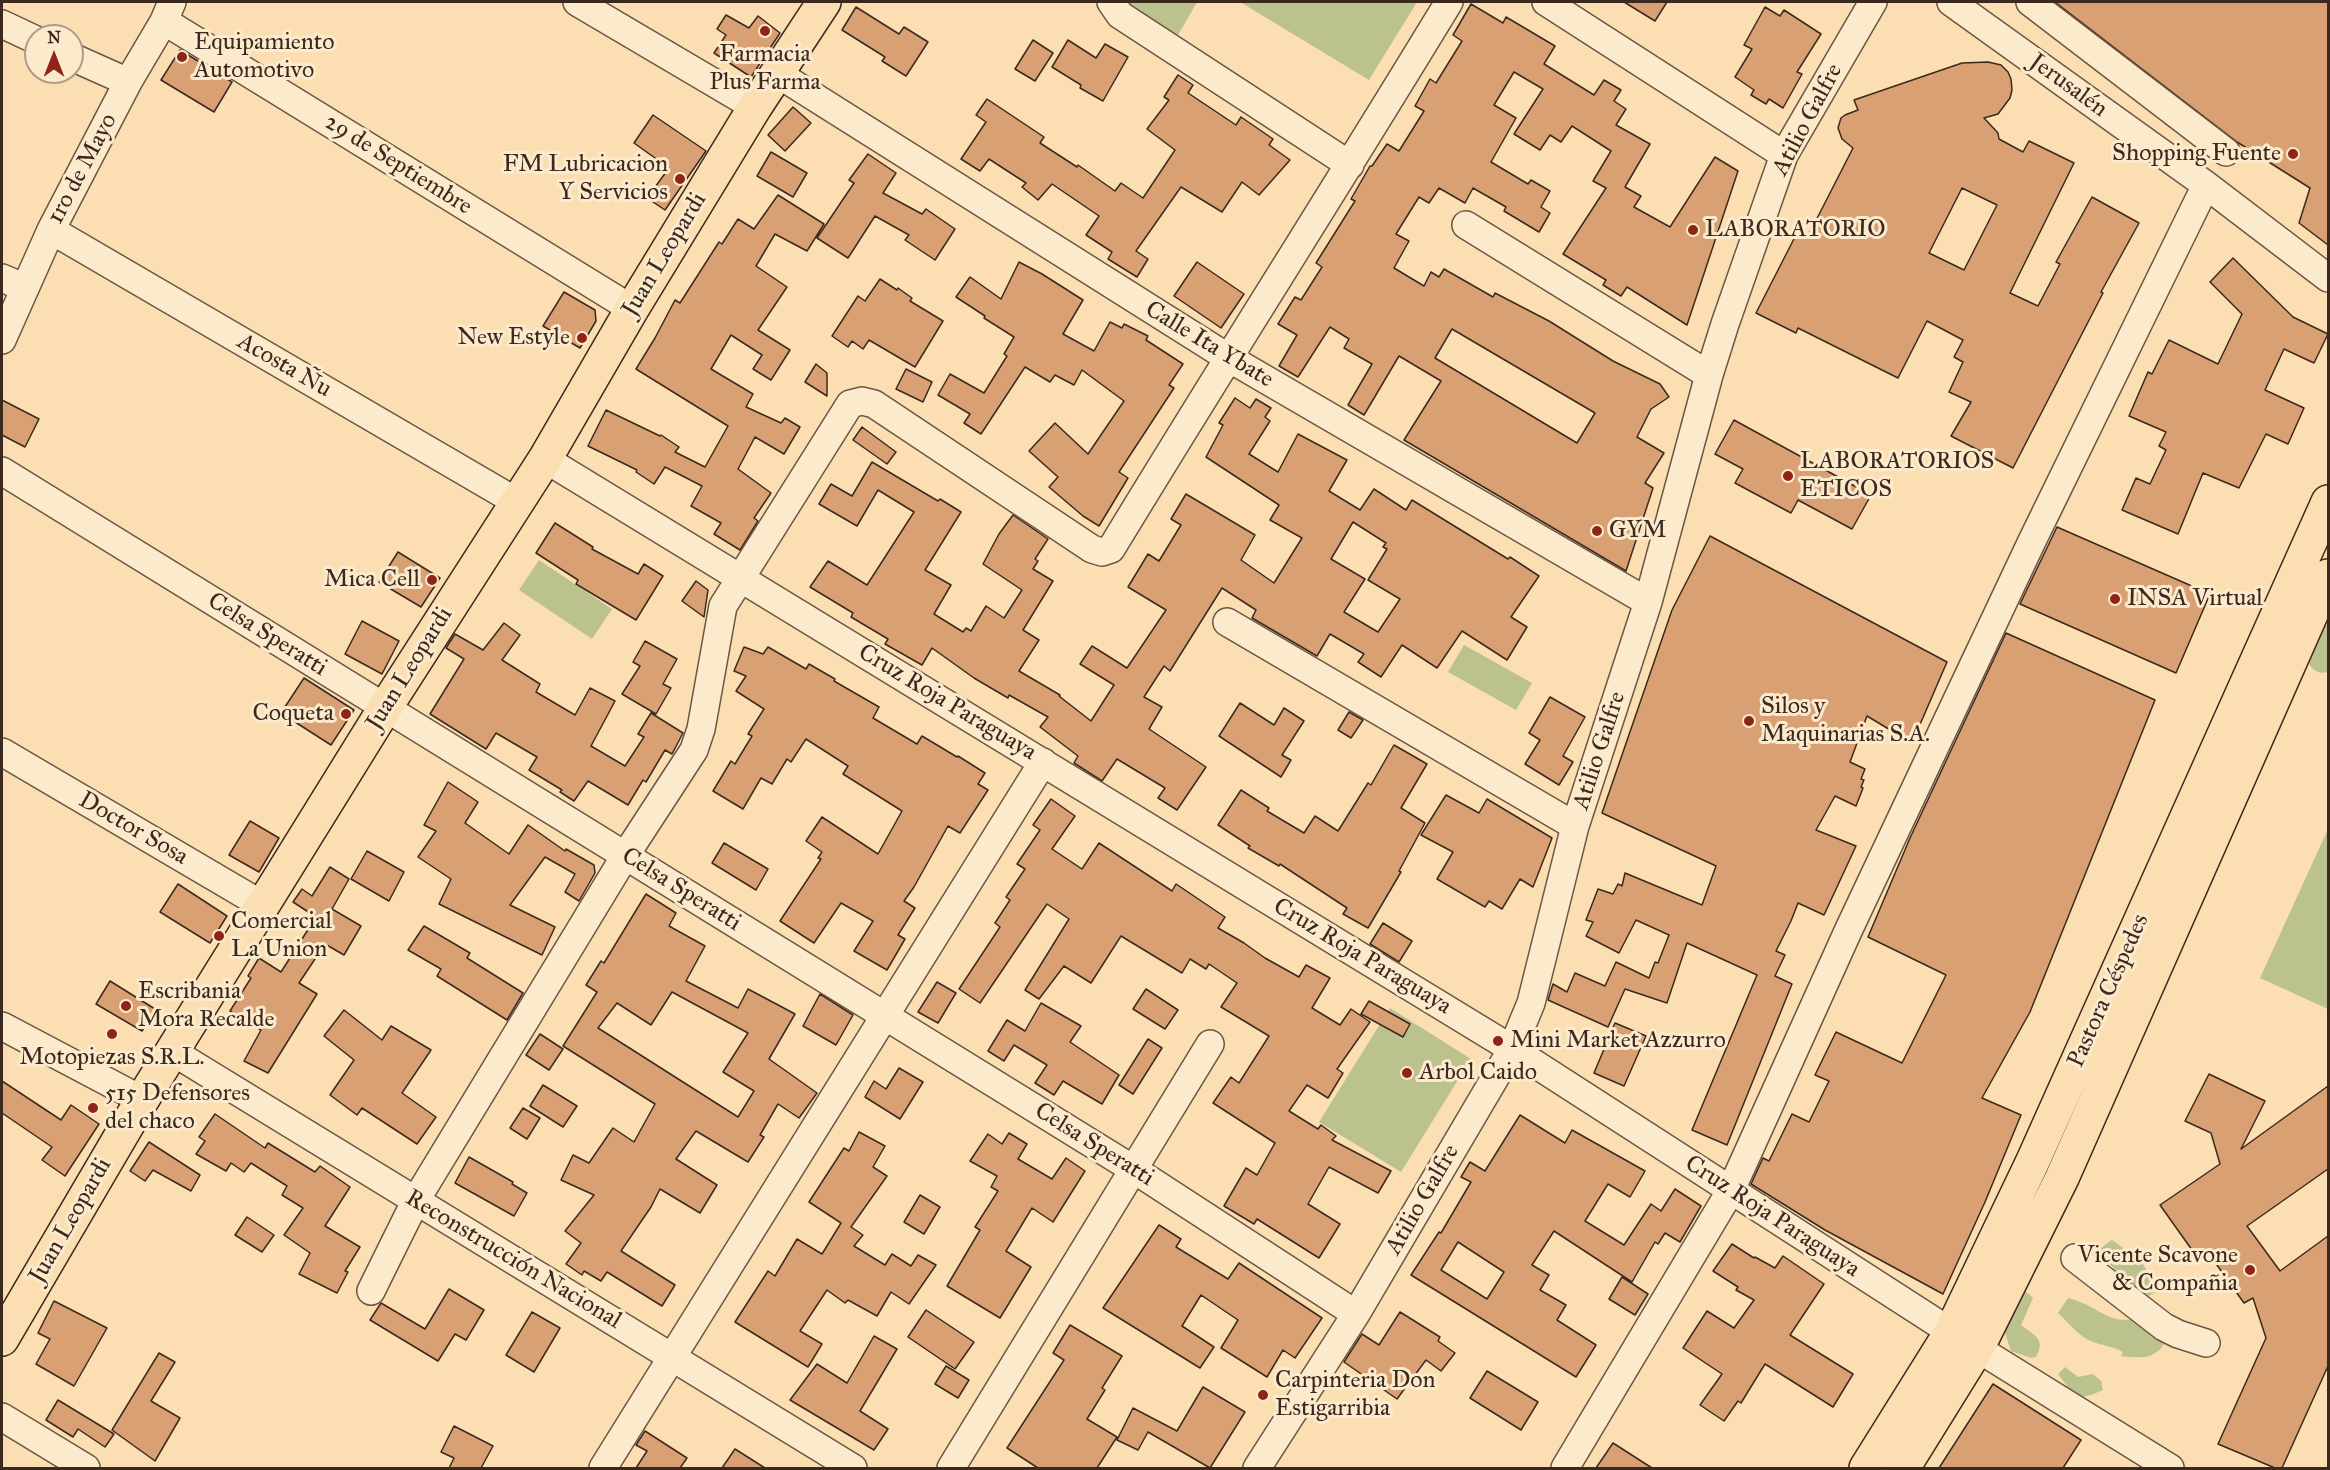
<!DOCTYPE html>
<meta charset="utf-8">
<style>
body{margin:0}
#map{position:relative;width:2330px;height:1470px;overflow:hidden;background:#fbdfb2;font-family:"IM FELL Great Primer",serif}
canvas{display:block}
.frame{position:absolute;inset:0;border:3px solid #3b281e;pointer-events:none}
.north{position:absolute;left:24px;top:24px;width:60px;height:60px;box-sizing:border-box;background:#fceacd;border:2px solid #af9c87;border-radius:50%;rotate:0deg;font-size:16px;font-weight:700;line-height:24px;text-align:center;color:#3b281e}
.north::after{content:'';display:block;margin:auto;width:21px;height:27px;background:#8f2418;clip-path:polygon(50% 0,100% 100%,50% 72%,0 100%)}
</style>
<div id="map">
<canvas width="2330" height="1470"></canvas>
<div class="frame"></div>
<div class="north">N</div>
</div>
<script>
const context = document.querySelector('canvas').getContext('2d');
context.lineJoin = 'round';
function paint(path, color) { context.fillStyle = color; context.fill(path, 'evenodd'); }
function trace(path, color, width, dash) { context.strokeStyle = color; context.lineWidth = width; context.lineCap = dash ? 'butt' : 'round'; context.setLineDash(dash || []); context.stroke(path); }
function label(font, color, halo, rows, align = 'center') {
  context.font = font + ' "IM FELL Great Primer",serif'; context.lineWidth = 6; context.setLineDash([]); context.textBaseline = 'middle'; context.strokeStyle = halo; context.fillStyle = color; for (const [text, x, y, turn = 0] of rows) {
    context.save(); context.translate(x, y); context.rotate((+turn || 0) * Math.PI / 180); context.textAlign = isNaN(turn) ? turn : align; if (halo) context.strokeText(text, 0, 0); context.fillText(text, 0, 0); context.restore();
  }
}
paint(new Path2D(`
 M1127,2h70l-19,33 -52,-31z
 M1240,2h177l-48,78z
 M539,560l73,49 -20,30 -73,-49z
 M2328,625v47c-9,2 -13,0 -19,-8l5,-21 9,-17z
 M1464,645l68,38 -16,27 -68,-38z
 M2328,829v180l-68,-31z
 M1390,1008l81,51 -70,113 -82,-50z
 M2112,1240l29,21 18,29 -16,9c-21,-15 -26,-33 -48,-47z
 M2023,1289l10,9 -12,27c14,11 25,14 15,32l-5,1 -20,-7 -9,-27z
 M2068,1298c19,4 33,17 48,21 12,2 23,0 34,-1l20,13c-10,28 -23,28 -49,25l2,-4c-10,-6 -21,-6 -32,-11 -13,-5 -23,-19 -33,-28z
 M2065,1367l13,10 15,-3 8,7 2,9 -12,5 -15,3 -18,-24z`), '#bcc28e');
const building = new Path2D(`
 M1624,2h43l-12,19z
 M2055,2h273v243l-29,-22 11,-35 -73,-46z
 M1471,4l32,19 3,-6 49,29 -11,18 50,31 10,-15 17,10 -7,11 12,8 -10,16 34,19 -25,43 16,9 -7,11 36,20 45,-70 23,14 -51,154 -60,-38 -6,9 -18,-11 3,-5 -43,-26 43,-66 -13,-7 18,-30 -39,-25 -11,16 -11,-7 -10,15 -26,-16 29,-45 -29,-17 -20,33 22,13 -25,44 37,22 3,-4 19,11 -9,16 9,6 -11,19 -35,-21 2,-4 -33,-19 -8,15 -26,-15 -10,15 -10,-6 -23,37 13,7 -15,27 30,18 7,-14 8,5 5,-8 49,28 2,-4 54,28 64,40 47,23 9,13 -18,12 -14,28 27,16 -19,30 8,5 -27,83 -222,-131 37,-59 -42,-25 -35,59 -16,-10 24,-41 -28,-16 5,-9 -19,-12 -32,50 -19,-11 18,-31 -19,-11 17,-27 6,3 21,-33 -6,-4 39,-62 -4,-2 19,-33h2l15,-22 12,7 25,-40 -9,-5 15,-27 6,4 26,-42 -9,-6zM1452,329l143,84 -18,30 -142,-85z
 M856,7l43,27 5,-7 24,15 -22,34 -24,-15 3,-4 -43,-27z
 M1765,7l15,9 4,-6 37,24 -24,38 5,2 -19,34 -14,-9 -3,5 -15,-9 3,-5 -19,-13 17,-28 -8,-4z
 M726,15l23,13 9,-12 22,17 -29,44 -37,-24 12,-18 -9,-6z
 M1033,40l20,13 -18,28 -20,-12z
 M1068,40l28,18 9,-14 23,13 -25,44 -23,-13 1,-3 -29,-18z
 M180,50l52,32 -18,30 -53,-32z
 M1988,62l13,3 7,7 3,7 1,11 -2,8 -12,16 -14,4 14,15 1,6 24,13 6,-11 45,22 -64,130 28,13 22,-42 -4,-2 36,-65 47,26 -38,69 2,1 -90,175 -62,-32 20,-34 -22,-10 14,-30 -9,-5 9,-17 -36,-19 -29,57 -100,-50 -2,5 -40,-20 42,-82 10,5 45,-88 -11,-9 -4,-11 3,-10 4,-3 13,-5 -4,-10 108,-37zM1962,188l35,17 -33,65 -35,-17z
 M1178,75l15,10 -5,8 48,32 5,-8 32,22 -4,6 21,15 -31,35 -17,-13 -20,30 -41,-25 -45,64 12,8 -11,18 -29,-18 4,-7 -26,-17 13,-19 -47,-32 -14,16 -16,-13 4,-4 -37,-24 -9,12 -19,-12 25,-37 -10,-7 11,-16 57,38 -4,6 37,24 1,-2 37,26 6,-8 22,15 32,-48 -28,-21 22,-29 -5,-3z
 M793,107l18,16 -26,28 -17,-16z
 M653,115l53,36 -41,59 -18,-12 22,-30 -35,-25z
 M771,152l36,21 -14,24 -36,-21z
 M868,154l28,19 -13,20 39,21 4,-5 29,20 -20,31 -30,-20 4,-5 -34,-19 -27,42 -31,-20 37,-55 -5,-3z
 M778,195l46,29 -17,27 -32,-17 -19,32 31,21 -29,43 32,20 -19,30 -18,-11 9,-14 -31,-20 -20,34 42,25 -7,13 35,16 4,-5 15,9 -16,27 -29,-17 -17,32 33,24 -17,25 4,3 -18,29 -26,-16 7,-11 -30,-17 11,-20 -37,-19 -11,17 -18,-12 1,-2 -49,-24 18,-36 54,26 1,-1 18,12 -4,5 30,15 23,-41 -92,-57 19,-31 20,-38 5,3 39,-61 3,2 16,-25 16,10z
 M2233,258l60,59 35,17 -14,29 -30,-14 -19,41 39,18 -16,36 -22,-10 -27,54 -36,-15 -25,61 -56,-24 14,-32 14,6 16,-34 -7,-4 7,-14 -37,-16 19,-44 4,2 17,-34 49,24 24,-50 -32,-32z
 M1019,262l23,12 41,26 -20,34 31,17 16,-29 12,6 2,-4 24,12 -2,4 37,24 -14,21 5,3 -55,84 9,6 -29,48 -16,-10 -34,-29 9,-10 -29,-26 26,-28 33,31 36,-53 -42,-31 -8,15 -19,-10 -5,7 -25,-15 -44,67 -17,-11 6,-9 -32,-19 12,-21 34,19 23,-37 -3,-2 10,-17 -30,-19 1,-2 -29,-19 14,-20 31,22z
 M1197,262l47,32 -23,34 -47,-32z
 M880,279l17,11 1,-2 14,10 -2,3 33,20 -28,46 -46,-27 -6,9 -11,-8 -4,6 -16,-11 26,-40 7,5z
 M564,292l31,18 1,11 -16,27 -37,-22z
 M816,364l11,9v23l-22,-14z
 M906,369l26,13 -9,20 -27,-13z
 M1235,398l15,10 6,-9 15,9 -6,9 5,4 -21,33 29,18 20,-38 49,26 -18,31 31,19 14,-21 32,21 6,-10 96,59 2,-2 29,19 -28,41 16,10 -20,33 -45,-29 -25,37 -35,-23 -21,32 -23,-15 6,-8 -34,-20 -13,22 -65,-38 4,-8 -34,-22 -52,83 -6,-5 -20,31 18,10 -13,22 57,38 -29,43 -19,-12 7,-10 -48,-29 -15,22 -28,-18 4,-7 -38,-29 8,-10 -39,-22 -1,3 -34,-20 -42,-30 -10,17 -37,-21 3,-5 -37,-22 2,-4 -43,-26 18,-26 39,24 47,-73 -36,-22 -21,36 -38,-22 12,-20 21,12 20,-34 66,39 2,-2 21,13 -36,58 26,15 -17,29 29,18 3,-4 5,3 15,-25 18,12 18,-28 -39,-26 16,-30 14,-19 35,24 -13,20 3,2 -5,8 20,12 -30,49 16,10 -20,31 41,24 -1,1 32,25 23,-36 -34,-21 12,-18 35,22 39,-58 -38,-23 20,-33 11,7 22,-36 -10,-6 15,-25 69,41 -14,25 33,23 28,-45 -32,-18 9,-15 -73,-48 17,-32 -4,-2zM1353,522l33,21 -3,4 4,2 -19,31 32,19 -22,33 -34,-20 21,-33 -34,-20z
 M2,400l37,19 -14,28 -23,-12z
 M1734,420l137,75 -19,34 -54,-29 -7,13 -56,-30 8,-14 -28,-15z
 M862,427l34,25 -9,12 -34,-24z
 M555,523l38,24 -1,2 46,25 6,-10 19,12 -27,44 -60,-36 2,-4 -42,-27z
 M2057,527l153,67 -34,79 -156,-69z
 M1710,536l237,126 -35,81 -45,-27 -17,46 15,7 -4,10 3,1 -3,7 2,1 -7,18 -21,-10 -19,34 40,16 -32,69 -26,-12 -7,18 -15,30 9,4 -10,21 17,8 -65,161 -35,-15 65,-155 -70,-32 -20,60 -42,-14 -17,38 -60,-27 5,-16 14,8 8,-19 30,13 11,-24 33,16 6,-16 3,1 11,-28 -33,-15 -17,33 -33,-17 7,-14 -7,-2 12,-31 15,5 5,-10 4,2 3,-13 77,32 14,-39 -114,-53 70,-203z
 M398,552l42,26 -19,29 -42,-25z
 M696,581l12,9 -4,27 -22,-16z
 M362,621l37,20 -17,33 -37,-20z
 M504,623l16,12 -18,25 38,24 -4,8 39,23 15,-27 25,13 -24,45 34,20 19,-29 -6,-3 13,-21 32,20 -11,21 -7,-4 -19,32 -3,-2 -15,25 -40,-24 -14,20 -14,-9 2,-2 -33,-20 8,-13 -41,-24 -10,16 -56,-35 34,-55 -18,-11 9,-14 28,16z
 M2006,633l149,67 -125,312 -48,86 39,17 -36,87 -42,92 -118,-64 -74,-46 12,-26 6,3 23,-47 17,8 20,-41 -14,-6 21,-43 66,31 44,-88 -78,-38 42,-99z
 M645,641l32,18 -14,25 8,4 -15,26 -34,-20 18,-28 -7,-4z
 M744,647l19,7 5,-7 38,22 3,-5 26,15 -1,2 45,26 -6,11 44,26 5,-8 35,21 1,-1 27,17 -7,11 10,6 -28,43 -12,-7 -34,61 -10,14 11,7 -17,27 7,4 -18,31 -33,-19 19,-30 -32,-18 -27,40 -34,-22 41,-62 -3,-1 4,-6 -16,-11 16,-24 56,37 24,-43 -59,-37 5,-8 -42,-27 -15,23 -4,-3 -15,25 -11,-6 -18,31 -30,-18 18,-30 4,3 17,-28 -4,-2 16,-25 -28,-18 10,-15 -12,-5z
 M304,678l50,32 -23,35 -50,-32z
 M1550,697l35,20 -22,39 10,6 -14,23 -34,-21 15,-24 -11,-7z
 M1240,703l34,22 10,-17 20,13 -22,34 9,5 -10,17 -62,-41z
 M1349,712l14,8 -12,18 -13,-8z
 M1394,745l33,19 -26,44 24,15 -26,48 2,1 -33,56 -25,-14 4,-6 -67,-44 -1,2 -31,-18 2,-2 -32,-21 23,-35 28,18 -2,3 37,22 11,-17 23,15 30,-48 3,2z
 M448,782l30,20 -13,21 44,31 19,-29 37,26 1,-2 28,16 1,8 -16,28 -14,-9 10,-18 -30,-17 -35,48 45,22 -13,28 -103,-51 12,-25 -33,-22 18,-26 -12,-6z
 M1446,795l33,18 8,-14 65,39 -19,49 -13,-8 -18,30 -13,-8 -4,6 -48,-28 16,-27 -32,-17z
 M1051,799l24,17 -23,33 30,20 17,-26 73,48 4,-7 49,33 -7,11 26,15 21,15 34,19 7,-12 24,13 -18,30 28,17 11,-16 19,13 -33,47 6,4 -15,25 -21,-13 -18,26 29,18 3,-4 15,11 -4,4 59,31 -13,22 -49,-26 -21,37 32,20 -21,34 -62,-39 -3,5 -30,-18 22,-38 11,7 18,-32 -62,-40 18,-26 8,6 30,-47 -48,-29 16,-24 -28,-19 -3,5 -16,-10 -8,14 -61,-37 -30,47 -27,-17 -25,33 -14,-9 44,-71 -22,-15 -67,99 -21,-14 41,-62 -5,-4 15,-23 -4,-3 19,-28 -8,-5 23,-34 -7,-5z
 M250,821l29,17 -20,34 -30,-17z
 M724,843l44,26 -12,21 -44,-27z
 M367,851l37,21 -15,29 -38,-22z
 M330,867l19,12 -17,30 29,17 -17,29 -19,-11 -26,39 18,11 -49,79 -24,-12 17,-31 -31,-19 21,-33 -3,-2 11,-18 22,14 35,-55 -23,-15 9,-13 10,7z
 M178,884l49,32 -17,27 -50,-31z
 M646,894l30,19 -7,13 36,20 -19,35 52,27 10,-19 47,25 -26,45 48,34 -18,25 -21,-14 -18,31 4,2 -16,25 -52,-31 -20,28 41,26 -17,28 -40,-24 -9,18 -30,44 54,34 -13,21 -55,-34 -6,9 -17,-10 -2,4 -16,-11 15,-21 -16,-12 29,-36 -33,-15 12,-25 16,8 24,-35 21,14 21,-38 -92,-58 34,-54 -11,-7 15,-24 3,2zM672,992l76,41 -25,39 31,19 -16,26 -140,-89 19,-25 34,22z
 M1383,923l29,18 -13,21 -29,-18z
 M424,926l46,27 -3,5 56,35 -16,27 -70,-44 4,-7 -33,-19z
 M110,981l45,28 -13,22 -46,-27z
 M937,982l19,11 -18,30 -20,-11z
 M1146,989l32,21 -13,19 -32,-20z
 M820,994l33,21 -17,30 -33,-19z
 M1369,1001l41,23 -7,13 -42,-23z
 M1041,1003l40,23 -11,16 49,33 -17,29 -39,-23 -9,14 -19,-12 12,-18 -33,-20 -10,16 -16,-10 19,-31 18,11z
 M344,1010l38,30 9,-14 40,24 -29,43 34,24 -19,27 -55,-36 -5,7 -27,-20 24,-35 -30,-24z
 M1615,1023l31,13 -22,50 -30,-13z
 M540,1034l23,15 -14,21 -23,-15z
 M1148,1039l14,9 -29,46 -14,-9z
 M899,1068l24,14 -23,37 -35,-22 9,-16 12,8z
 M2209,1074l56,27 -24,48 87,-63v83l-81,57 33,45 48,-35v130l-46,102h-7l-57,-24 48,-106 -13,-40 -9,5 -37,-52 -10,6 -37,-52 60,-41 -9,-31 -26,-12z
 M2,1081l59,39 10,-15 28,19 -34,52 -23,-16 10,-13 -50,-34z
 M543,1085l34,21 -14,21 -33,-21z
 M523,1108l17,10 -13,21 -17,-11z
 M215,1114l50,34 3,-5 47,29 5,-6 30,21 -25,39 35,21 -15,24 3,1 -11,21 -38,-19 11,-21 -26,-18 19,-27 -21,-13 5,-9 -36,-23 -7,9 -13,-9 -5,8 -30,-17 9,-13 -6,-4z
 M1520,1115l45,28 7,-13 73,41 -15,26 -22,-13 -23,37 39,24 27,-41 10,7 14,-22 26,17 -21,36 -15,-9 -7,11 -3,-2 -23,40 -78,-51 -22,34 17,10 -9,15 26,15 -9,15 39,25 -20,32 -165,-102 28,-43 2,1 30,-51 -10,-5 9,-15 15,9zM1458,1242l46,30 -17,27 -46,-29z
 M859,1132l26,14 -12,21 14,9 -36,51 12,8 -9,11 31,19 7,-11 19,12 7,-11 18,10 -27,39 -18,-12 -14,24 -29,-16 -3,3 -18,-13 -27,41 22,13 -14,23 -73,-45 33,-51 7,5 22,-37 25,15 19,-31 -32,-21 35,-54 5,3z
 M1009,1133l18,11 -9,15 34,20 14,-21 19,13 -32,51 -21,-14 -26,43 25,16 -31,51 -53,-32 33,-56 -5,-3 23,-36 -7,-4 6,-11 -27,-15 18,-27 14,10z
 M149,1142l51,33 -9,16 -38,-21 -8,11 -15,-10z
 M469,1157l44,25 -1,2 15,9 -13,23 -59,-33z
 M920,1195l20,12 -16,27 -20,-12z
 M247,1217l27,18 -12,17 -27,-17z
 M1159,1225l22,14 -5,8 52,32 11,-16 83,55 -27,40 -12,-8 -16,27 -46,-29 17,-28 -37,-25 -19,31 32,21 -14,21 -97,-60z
 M1732,1244l22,14 1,-1 20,11 8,-12 41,28 -34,51 63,39 -20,33 -68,-43 -24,39 -3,-2 -14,20 -24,-16 22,-31 -39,-26 24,-37 27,17 20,-28 -18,-10 2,-3 -25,-16z
 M1622,1277l26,17 -13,21 -26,-16z
 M449,1289l35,21 -18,30 -11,-6 -17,27 -68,-41 11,-17 44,26z
 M54,1301l53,27 -33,58 -38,-22 14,-25 -12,-6z
 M926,1310l48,32 -19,27 -47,-32z
 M532,1312l28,16 -26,44 -28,-17z
 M1400,1312l40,25 -2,4 17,12 -14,18 -15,-11 -29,39 -53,-37 18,-28 17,11z
 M1070,1325l52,31 -20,32 3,2 -18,29 30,18 -20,31h-59l-31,-20 57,-88 -11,-7z
 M874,1336l23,13 -37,62 28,18 -14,21 -84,-50 27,-36 30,19z
 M159,1353l16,9 -24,39 29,17 -25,43 -43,-31z
 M946,1366l23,14 -11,18 -23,-14z
 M1487,1371l51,31 -17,28 -51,-32z
 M1993,1384l88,56 -18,28h-124z
 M1203,1387l42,25 -35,56 -62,-36 -10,18 -21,-10 16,-32 44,23z
 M58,1400l56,34 -9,13 -27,-18 -5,8 -27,-17z
 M454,1426l39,20 -12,22h-32l5,-10 -13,-6z
 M645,1431l42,27 -7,10h-44l11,-17 -11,-6z
 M1613,1443l39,25h-56z
 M735,1449l30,19h-43z`);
paint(building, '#d9a073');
trace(building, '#3b281e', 1.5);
const minor = new Path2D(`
 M577,2l178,105
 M1111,2l9,13 230,150
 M1546,2l238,153
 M1951,2l255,183 122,93
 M2030,2l196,150
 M164,21l468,288
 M2,24l34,16
 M72,57l56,25
 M778,74l449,283 421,245
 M1466,225l243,150
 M51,230l466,272
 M2,278l23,10
 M2,340l49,-110 77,-148 36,-61 8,-19
 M545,459l967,590 439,283 219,136
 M2,471l1131,698 223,145
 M1227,622l348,204
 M2,752l262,154
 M2,1026l140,74
 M173,1052l680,416
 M2075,1258l89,69 14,7 28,9
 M371,1291l45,-91 209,-344 69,-106 7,-21 22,-123 127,-202 12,-3 12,3 218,145 10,3 9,-3c111,-183 227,-364 338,-547
 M2,1417l84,51
 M603,1468l440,-706
 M951,1468l259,-424
 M1257,1468l99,-154 156,-265 19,-46 44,-177 73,-224 61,-227 16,-51 59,-169 89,-153
 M1565,1468l166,-278 118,-261 183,-388 174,-356`);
const major = new Path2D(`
 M2,1339l140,-239 243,-392 160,-249 87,-150 123,-202 69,-105
 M1866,1468l85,-136 81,-169 296,-661
 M1903,1468l75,-121 84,-169 266,-602`);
trace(minor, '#6b5643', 30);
trace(major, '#3b281e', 36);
trace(minor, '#fceacd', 27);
trace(major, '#fbdfb2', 33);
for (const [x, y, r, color] of [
 [765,31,6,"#8f2418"],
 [182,57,6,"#8f2418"],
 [2293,154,6,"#8f2418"],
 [680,179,6,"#8f2418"],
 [1693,230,6,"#8f2418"],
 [582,338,6,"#8f2418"],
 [1788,476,6,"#8f2418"],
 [1597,531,6,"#8f2418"],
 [432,580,6,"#8f2418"],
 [2115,599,6,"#8f2418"],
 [346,714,6,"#8f2418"],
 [1749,721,6,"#8f2418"],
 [219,936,6,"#8f2418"],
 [126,1006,6,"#8f2418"],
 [112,1034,6,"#8f2418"],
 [1498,1041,6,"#8f2418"],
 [1407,1073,6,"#8f2418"],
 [93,1108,6,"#8f2418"],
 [2250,1270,6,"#8f2418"],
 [1263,1395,6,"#8f2418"]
]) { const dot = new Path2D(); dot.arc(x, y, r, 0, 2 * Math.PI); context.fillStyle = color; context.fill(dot); trace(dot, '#fceacd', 2); }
label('24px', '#3b281e', '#fceacd', [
 ["Equipamiento",194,43],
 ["Automotivo",194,71],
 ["Farmacia",765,55,"center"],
 ["Plus Farma",765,83,"center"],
 ["Shopping Fuente",2281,154,"right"],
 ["FM Lubricacion",668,165,"right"],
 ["Y Servicios",668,193,"right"],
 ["LABORATORIO",1705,230],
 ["New Estyle",570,338,"right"],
 ["LABORATORIOS",1800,462],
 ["ETICOS",1800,490],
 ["GYM",1609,531],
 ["Mica Cell",420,580,"right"],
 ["INSA Virtual",2127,599],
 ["Silos y",1761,707],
 ["Maquinarias S.A.",1761,735],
 ["Coqueta",334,714,"right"],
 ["Comercial",231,922],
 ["La Union",231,950],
 ["Escribania",138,992],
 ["Mora Recalde",138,1020],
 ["Mini Market Azzurro",1510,1041],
 ["Motopiezas S.R.L.",112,1058,"center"],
 ["Arbol Caido",1419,1073],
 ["515 Defensores",105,1094],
 ["del chaco",105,1122],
 ["Vicente Scavone",2238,1256,"right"],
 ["& Compañia",2238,1284,"right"],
 ["Carpinteria Don",1275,1381],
 ["Estigarribia",1275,1409]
], 'left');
label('24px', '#3b281e', '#fceacd', [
 ["Jerusalén",2068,86,36],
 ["Atilio Galfre",1808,120,-62],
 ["29 de Septiembre",398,165,32],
 ["1ro de Mayo",83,169,-62],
 ["Juan Leopardi",665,255,-59],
 ["Calle Ita Ybate",1209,345,31],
 ["Acosta Ñu",284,366,30],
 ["Celsa Speratti",267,635,32],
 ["Juan Leopardi",410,669,-58],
 ["Cruz Roja Paraguaya",947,703,31],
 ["Atilio Galfre",1600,751,-72],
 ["Doctor Sosa",133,829,30],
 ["Celsa Speratti",681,890,32],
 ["Cruz Roja Paraguaya",1362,957,31],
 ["Pastora Céspedes",2109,991,-66],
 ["Celsa Speratti",1094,1145,32],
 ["Atilio Galfre",1423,1200,-60],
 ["Cruz Roja Paraguaya",1772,1217,33],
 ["Juan Leopardi",71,1221,-60],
 ["Reconstrucción Nacional",513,1260,31]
]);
</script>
